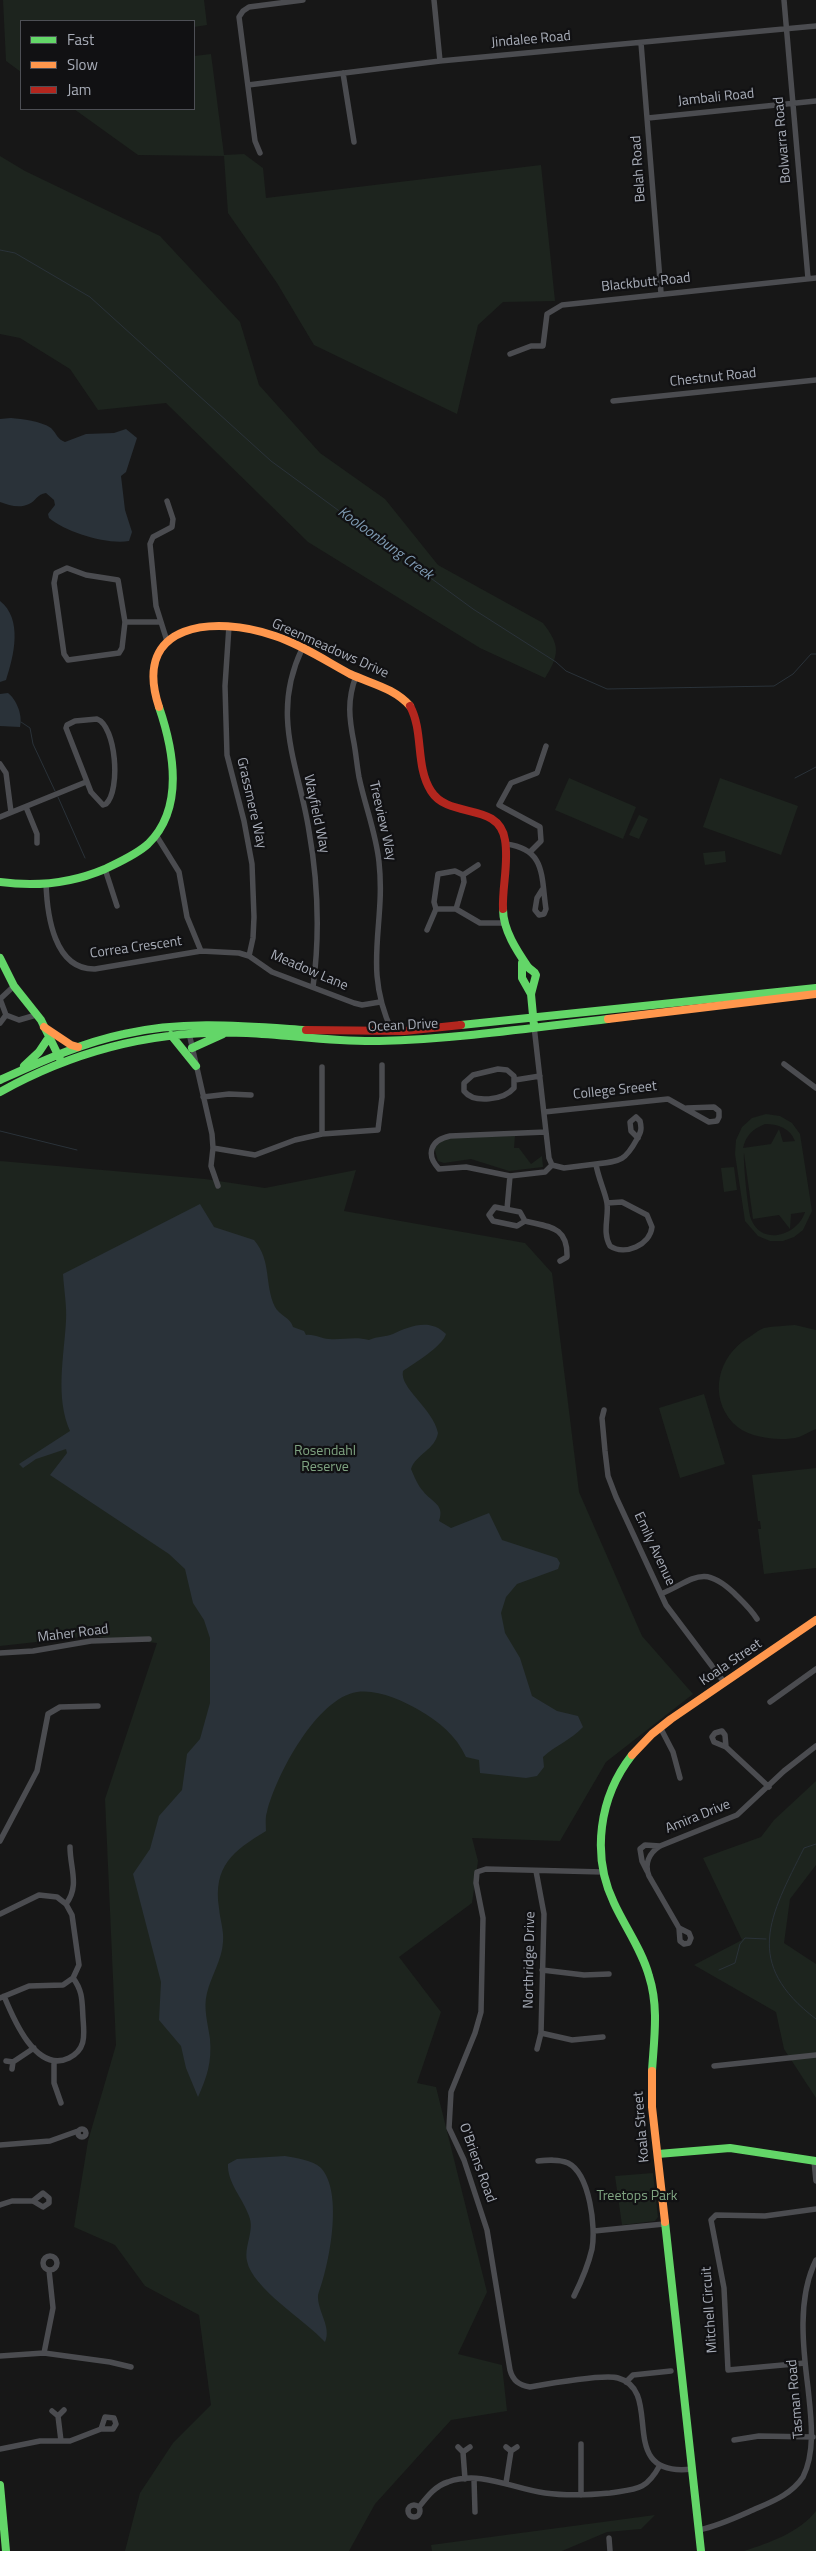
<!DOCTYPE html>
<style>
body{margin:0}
#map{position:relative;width:816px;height:2551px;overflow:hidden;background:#171717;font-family:"Titillium Web",sans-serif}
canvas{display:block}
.legend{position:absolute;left:20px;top:20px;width:175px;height:90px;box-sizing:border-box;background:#111113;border:1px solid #4d4f55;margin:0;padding:6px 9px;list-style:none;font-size:15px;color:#a8adb8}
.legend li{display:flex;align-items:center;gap:10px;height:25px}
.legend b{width:25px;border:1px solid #4d4f55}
</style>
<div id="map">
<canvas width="816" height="2551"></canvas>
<ul class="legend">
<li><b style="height:6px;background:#63d668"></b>Fast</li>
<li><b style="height:6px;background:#ff974d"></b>Slow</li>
<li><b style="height:6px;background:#b3261e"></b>Jam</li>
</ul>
</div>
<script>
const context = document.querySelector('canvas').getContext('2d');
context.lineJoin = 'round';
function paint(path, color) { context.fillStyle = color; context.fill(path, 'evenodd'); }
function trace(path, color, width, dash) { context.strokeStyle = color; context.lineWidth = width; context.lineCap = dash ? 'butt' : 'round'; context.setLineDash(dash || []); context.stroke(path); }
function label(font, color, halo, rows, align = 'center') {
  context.font = font + ' "Titillium Web",sans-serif'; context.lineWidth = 4.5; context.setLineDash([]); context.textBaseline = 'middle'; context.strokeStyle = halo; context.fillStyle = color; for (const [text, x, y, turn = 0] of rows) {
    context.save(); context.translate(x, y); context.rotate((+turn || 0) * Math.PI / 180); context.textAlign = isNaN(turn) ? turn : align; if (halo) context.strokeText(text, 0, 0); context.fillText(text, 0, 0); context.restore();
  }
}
paint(new Path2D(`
 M3,0h201l3,25 -13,2v-6h-173v51l-15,-11z
 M211,54l13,101 20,-1 19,14 3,30 275,-33 14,136 -52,1 -25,23 -21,89 -143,-69 -37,-62 -49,-70 -4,-57 -86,-1 -64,-46h120v-53z
 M0,156l25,15 135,65 80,86 19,63 61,68 65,46 53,66 105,58c17,22 17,31 2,55l-65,-30 -172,-106 -142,-139 -68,7 -28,-41 -50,-31 -20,-4z
 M569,778l67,29 -13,32 -68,-29z
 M720,778l78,28 -17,49 -78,-28z
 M639,815l9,4 -9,20 -10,-4z
 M725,851l1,11 -21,3 -2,-12z
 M766,1114l14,2 12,7 8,11 12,77 -9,19 -9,7 -11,4h-13l-12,-5 -13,-15 -10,-67 1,-14 6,-13 10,-9zM765,1124c13,0 25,4 30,17l-12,1 -4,-13 -8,15 -28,4c3,-13 10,-19 22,-24zM744,1153l9,66 26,-4 11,14 1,-15 14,-2c-7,23 -43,35 -54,7 -3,-8 -8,-57 -7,-66z
 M515,1136l-1,12h5l12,16 11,-8 1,11 -34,4 -38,-12 -27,4 -6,-2 -4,-14 11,-9z
 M0,1161l205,18 60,9 91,-18 -12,41 181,32 27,30 27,219 63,144 51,58 -87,68 -46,79 -88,-3 6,23 -6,42 -73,54 42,55 -24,71 19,4 51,205 -29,62 44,11 5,46 -56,9 -76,84 -26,47h-224l15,-58 33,-50 38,-38 -12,-90 -54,-29 -30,-41 -41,-18 14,-86 28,-96 -11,-246 52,-156 -67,-7 -90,10z
 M734,1167l3,23 -13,2 -3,-24z
 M795,1325l21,5v99c-5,2 -12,6 -17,8 -19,5 -52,1 -66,-14 -25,-27 -15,-67 15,-85 5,-3 10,-8 16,-10 10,-2 21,-2 31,-3z
 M704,1394l21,70 -45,14 -21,-70z
 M816,1468v100l-52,6 -6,-45h3l-1,-8h-2l-6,-46z
 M816,1781v84l-26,34 -6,44 32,21v134l-32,-49 -8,-37 -82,-47 48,-25 -39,-82 58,-21 13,-17z
 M653,2173l5,44 -3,4 -33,4 -7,-49z
 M816,2511v40h-72c25,-8 56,-19 72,-40z
 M655,2515l-14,14 -34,3 -45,19h-130l-1,-6z`), '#1d241e');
paint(new Path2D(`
 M11,418c11,1 30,3 40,10 6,6 6,11 14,14l21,-8 28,-1 12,-4 11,9 -11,34 -5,4 4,34 7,22 -3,9c-22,4 -63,-9 -80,-23l-1,-4 7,-9 -1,-5 -8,-7c-9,1 -10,8 -17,11 -10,5 -20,1 -29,-2v-83z
 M0,601c23,18 14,55 6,79l-6,2z
 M8,693c9,7 15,23 12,34l-20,-1v-32z
 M200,1204l14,23 40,13c18,21 10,44 21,67 4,8 16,11 18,20l11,4 2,4c9,-1 15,4 23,4 15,1 26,-3 40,1 9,-4 16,-3 24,-6 17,-8 37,-16 53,0 -3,12 -33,30 -43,37 -4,17 30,37 35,62 -3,17 -22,21 -27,36 3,7 7,17 12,22 9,12 22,13 16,30l12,7 38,-15 13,27 55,18 3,5 -2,6 -41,15 -11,13 -5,16 4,20 15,25 12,38 25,15 21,5 5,11c-12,13 -27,18 -40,30l1,10 -7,9 -11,2 -46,-5 -1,-13 -13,-3c-10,-22 -27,-35 -47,-47 -17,-10 -42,-21 -62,-18 -40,6 -81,83 -90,120 -2,5 -1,13 -1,19 -33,20 -53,35 -47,77 1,12 5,22 4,34 -1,18 -12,34 -16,51 -4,15 1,31 3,46 2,23 -3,38 -12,58l-12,-29 -5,-22 -22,-26 2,-38 -28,-108 17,-25 9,-33 23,-26 5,-36 13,-15 10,-36v-65l-6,-18 -11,-17 -8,-34 -16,-15 -119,-79 17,-22 -1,-4 -30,10 -13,9 -4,-4 51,-33c-15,-34 -6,-74 -4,-110 1,-15 -2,-31 -3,-47z
 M285,2156c10,2 28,4 36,12 23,25 8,98 -3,127 -1,16 14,32 7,47 -19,-21 -73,-54 -78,-81 -3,-16 8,-30 2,-45 -6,-18 -22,-33 -21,-52l9,-5z`), '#2a3239');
trace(new Path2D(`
 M0,250l15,3 75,44 181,164 202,148 83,53 10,9 41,18 167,-3 19,-12 18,-20h5
 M21,722l9,6 3,16 22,47
 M795,778l21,-11
 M58,797l27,61
 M0,1131l77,19
 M816,1844l-12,4c-34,68 -62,115 12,171
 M719,1970l16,-7 5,-19 5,-6 21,1`), '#2a3239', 1);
trace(new Path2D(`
 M434,0l6,61
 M784,0l24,278
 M641,43l20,250
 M343,73l11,69
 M248,85l192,-24 376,-35
 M648,118l168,-17
 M260,153l-5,-12 -16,-124 4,-6 6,-4 54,-7
 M510,354l21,-8h12l4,-32 15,-9 254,-27
 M613,401l203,-21
 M167,501l6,18 -1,8 -19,10 -3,7 6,62 11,35
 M125,622l-3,26 -3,5 -51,7 -4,-6 -10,-71 2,-10 11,-5 19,7 32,5 7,42h35
 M229,626l-4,60 2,69 17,66 8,43 2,53 -1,21 -4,18
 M302,649c-32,67 -3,117 7,182 9,51 11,104 4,156
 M356,676c-9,24 -7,42 -2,67 2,11 3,23 5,34 6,29 17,56 20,85 7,64 -17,105 13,169
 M97,719c19,7 24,71 9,85l-3,1 -12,-13 -25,-64 1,-3 8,-4z
 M0,764l6,9 5,39
 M26,807l11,27v9
 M0,817l86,-35
 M156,835l23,37 8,45 14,34
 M506,844c40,5 35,32 40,65l-2,5 -5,1 -4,-5 2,-12 5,-8
 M531,851l10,-10 -1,-14 -41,-22 12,-22 26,-10 9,-27
 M105,869l12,37
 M463,875l15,-10
 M46,883c1,32 8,87 49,86l106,-18 38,2 10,3 23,16 82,31 8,2 18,-3
 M436,909h20l24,14h24
 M427,930l9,-21 -2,-7 4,-28 17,-3 8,4 1,7 -8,27
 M14,986l-14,13 6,16 13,5 17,-5
 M0,1023l6,-8
 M534,1026l15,132 3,7 12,3 32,-4c2,14 9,27 11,39 2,14 -5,29 3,43 15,10 40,-1 42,-19l-5,-12 -25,-13 -15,1
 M189,1033l23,101 1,14 42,7 40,-15 27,-6 56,-4 4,-33v-32
 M784,1064l32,24
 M498,1069l9,1 7,6v12c-10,12 -40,16 -50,3v-8l9,-8z
 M515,1080l25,-4
 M203,1097l26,-3 22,1
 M544,1112l124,-13 41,23 8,-1 2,-4v-6l-5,-4 -27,1
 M322,1134v-67
 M213,1148l-2,18 7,20
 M596,1164c25,-3 29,-3 41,-25 4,-7 5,-10 3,-18l-4,-4 -6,5 1,9 7,7
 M510,1176l-44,-9 -27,2c-14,-15 -8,-29 11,-33l96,-4
 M495,1207l25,5 5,9 -8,5 -24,-5 -4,-6z
 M507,1209l3,-33 35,-4 7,-7
 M525,1221c24,6 43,5 42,36l-7,4
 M604,1410l-2,8 3,33 3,25 8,21 50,108 58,77
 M661,1594c34,-15 42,-30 73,-1 8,8 17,16 23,26
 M0,1653l33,-2 58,-10 58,-2
 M770,1702l46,-33
 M660,1727l13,25 7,26
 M726,1747l-1,-12 -3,-4 -7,2 -3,4 2,5 12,5 43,40
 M0,1841l37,-70 11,-57 12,-7 38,-1
 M536,1871l8,43 -3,119 -4,16
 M647,1871l-5,-10 -2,-12 5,-4 15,1
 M603,1872l-117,-3 -9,3 -1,11 7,35 -2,94 -6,21 -24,59 -2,36 15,32 23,70 23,140c3,11 9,15 20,17 17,-3 74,-13 88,-9 48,13 -5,100 74,91
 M66,1904c14,-18 4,-36 4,-57
 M0,1914l39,-19 18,2 9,7 6,11 7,50 -6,13 -10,7 -34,1 -29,12
 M679,1928l10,5 2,5 -2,5 -5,1 -4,-3 -1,-13 -30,-52c-5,-12 0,-23 11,-30l77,-31 47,-44 32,-25
 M542,1970l42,5 25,-1
 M4,1996c9,22 32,78 65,62 18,-9 15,-24 14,-40 -1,-16 0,-27 -10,-40
 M541,2033l31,7 31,-3
 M6,2061l7,1 -1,7
 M54,2061v22l7,20
 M13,2062l21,-14
 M714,2066l102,-11
 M78 2133a4 4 0 1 1 8 0a4 4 0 1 1-8 0Z
 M0,2145l50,-4 28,-10
 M538,2161c10,-1 21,-2 30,2 22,11 28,65 24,86 -4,17 -10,31 -18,47
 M814,2161l2,20
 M0,2205l12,-4h21l10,6 6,-4v-5l-6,-5 -10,8
 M594,2231l70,-7
 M43 2263a7 7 0 1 1 14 0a7 7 0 1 1-14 0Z
 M44,2353l9,-45 -4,-38
 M0,2356l44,-3 66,9 21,5
 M805,2363l-77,7 -4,-82 -13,-68 5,-5 49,1 51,-7
 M626,2382l7,-7 38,-4
 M52,2411l6,5 6,-6
 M58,2416l3,25
 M734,2440l25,-4 54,1
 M581,2444v51
 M458,2447l5,5 7,-5
 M506,2447l5,4 6,-4
 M0,2449l40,-8h30l31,-12h12l3,-5 -2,-6 -9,-1 -4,12
 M463,2452l2,27
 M474,2479l1,33
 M506,2483l5,-32
 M408 2511a6 6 0 1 1 12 0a6 6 0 1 1-12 0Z
 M419,2507c8,-10 16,-21 29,-25 33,-12 65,7 97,11 22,3 44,2 65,0 26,-4 36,-2 50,-28
 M699,2530c19,-4 36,-12 54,-20 18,-8 38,-15 50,-33 13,-26 8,-60 5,-89 -5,-40 -11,-90 8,-128
 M609,2538l1,13`), '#4b4c50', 5.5);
trace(new Path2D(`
 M0,882c36,5 72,1 105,-13 14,-7 31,-14 43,-25 37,-36 26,-93 11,-137
 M503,909c0,21 14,42 25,58 3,4 6,3 8,8l-5,19 3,32
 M0,958l14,28 27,34 19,39
 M522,963v15l9,16
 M461,1025l355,-37
 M171,1035l25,31
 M192,1048l31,-14
 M24,1066l15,-14 8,-12
 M0,1080c40,-18 81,-37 124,-46 60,-14 121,-8 182,-4
 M0,1092c77,-43 158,-63 247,-59 44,2 87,9 132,8 76,-2 153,-13 229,-22
 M632,1755c-33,42 -41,100 -18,148 11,24 28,47 35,73 10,31 5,63 3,95
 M658,2154l72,-6 86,13
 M665,2222l36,329
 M0,2485l6,66`), '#63d668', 8);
trace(new Path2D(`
 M159,707c-28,-85 56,-92 116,-71 27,9 51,25 75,38 22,10 44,14 60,32
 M608,1019l208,-25
 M44,1027l27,18 7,2
 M632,1755l20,-21 19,-15 145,-99
 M652,2071v36l13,115`), '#ff974d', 8);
trace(new Path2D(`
 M410,706c14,26 5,60 21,85 18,29 68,10 74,49 4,23 -3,47 -2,69
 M306,1030l98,1 57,-6`), '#b3261e', 8);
label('14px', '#a8adb8', '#111113', [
 ["Jindalee Road",531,40,-5],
 ["Jambali Road",716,98,-6],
 ["Bolwarra Road",783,140,-95],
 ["Belah Road",639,169,-94],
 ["Blackbutt Road",646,283,-6],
 ["Chestnut Road",713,378,-6],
 ["Greenmeadows Drive",330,649,24],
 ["Grassmere Way",251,803,77],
 ["Wayfield Way",316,814,78],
 ["Treeview Way",382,821,77],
 ["Correa Crescent",136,948,-8],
 ["Meadow Lane",309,971,23],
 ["Ocean Drive",403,1026,-3],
 ["College Sreeet",615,1091,-6],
 ["Emily Avenue",654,1549,65],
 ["Maher Road",73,1634,-7],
 ["Koala Street",731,1663,-34],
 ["Amira Drive",698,1817,-22],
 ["Northridge Drive",530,1960,-89],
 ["Koala Street",642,2127,-95],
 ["O'Briens Road",477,2163,70],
 ["Mitchell Circuit",710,2310,-94],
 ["Tasman Road",796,2399,-95]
]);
label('14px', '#7fa381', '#111113', [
 ["Rosendahl",325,1452],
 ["Reserve",325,1468],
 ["Treetops Park",637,2197]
]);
label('italic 15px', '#7f9bb3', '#111113', [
 ["Kooloonbung Creek",385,544,36]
]);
</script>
